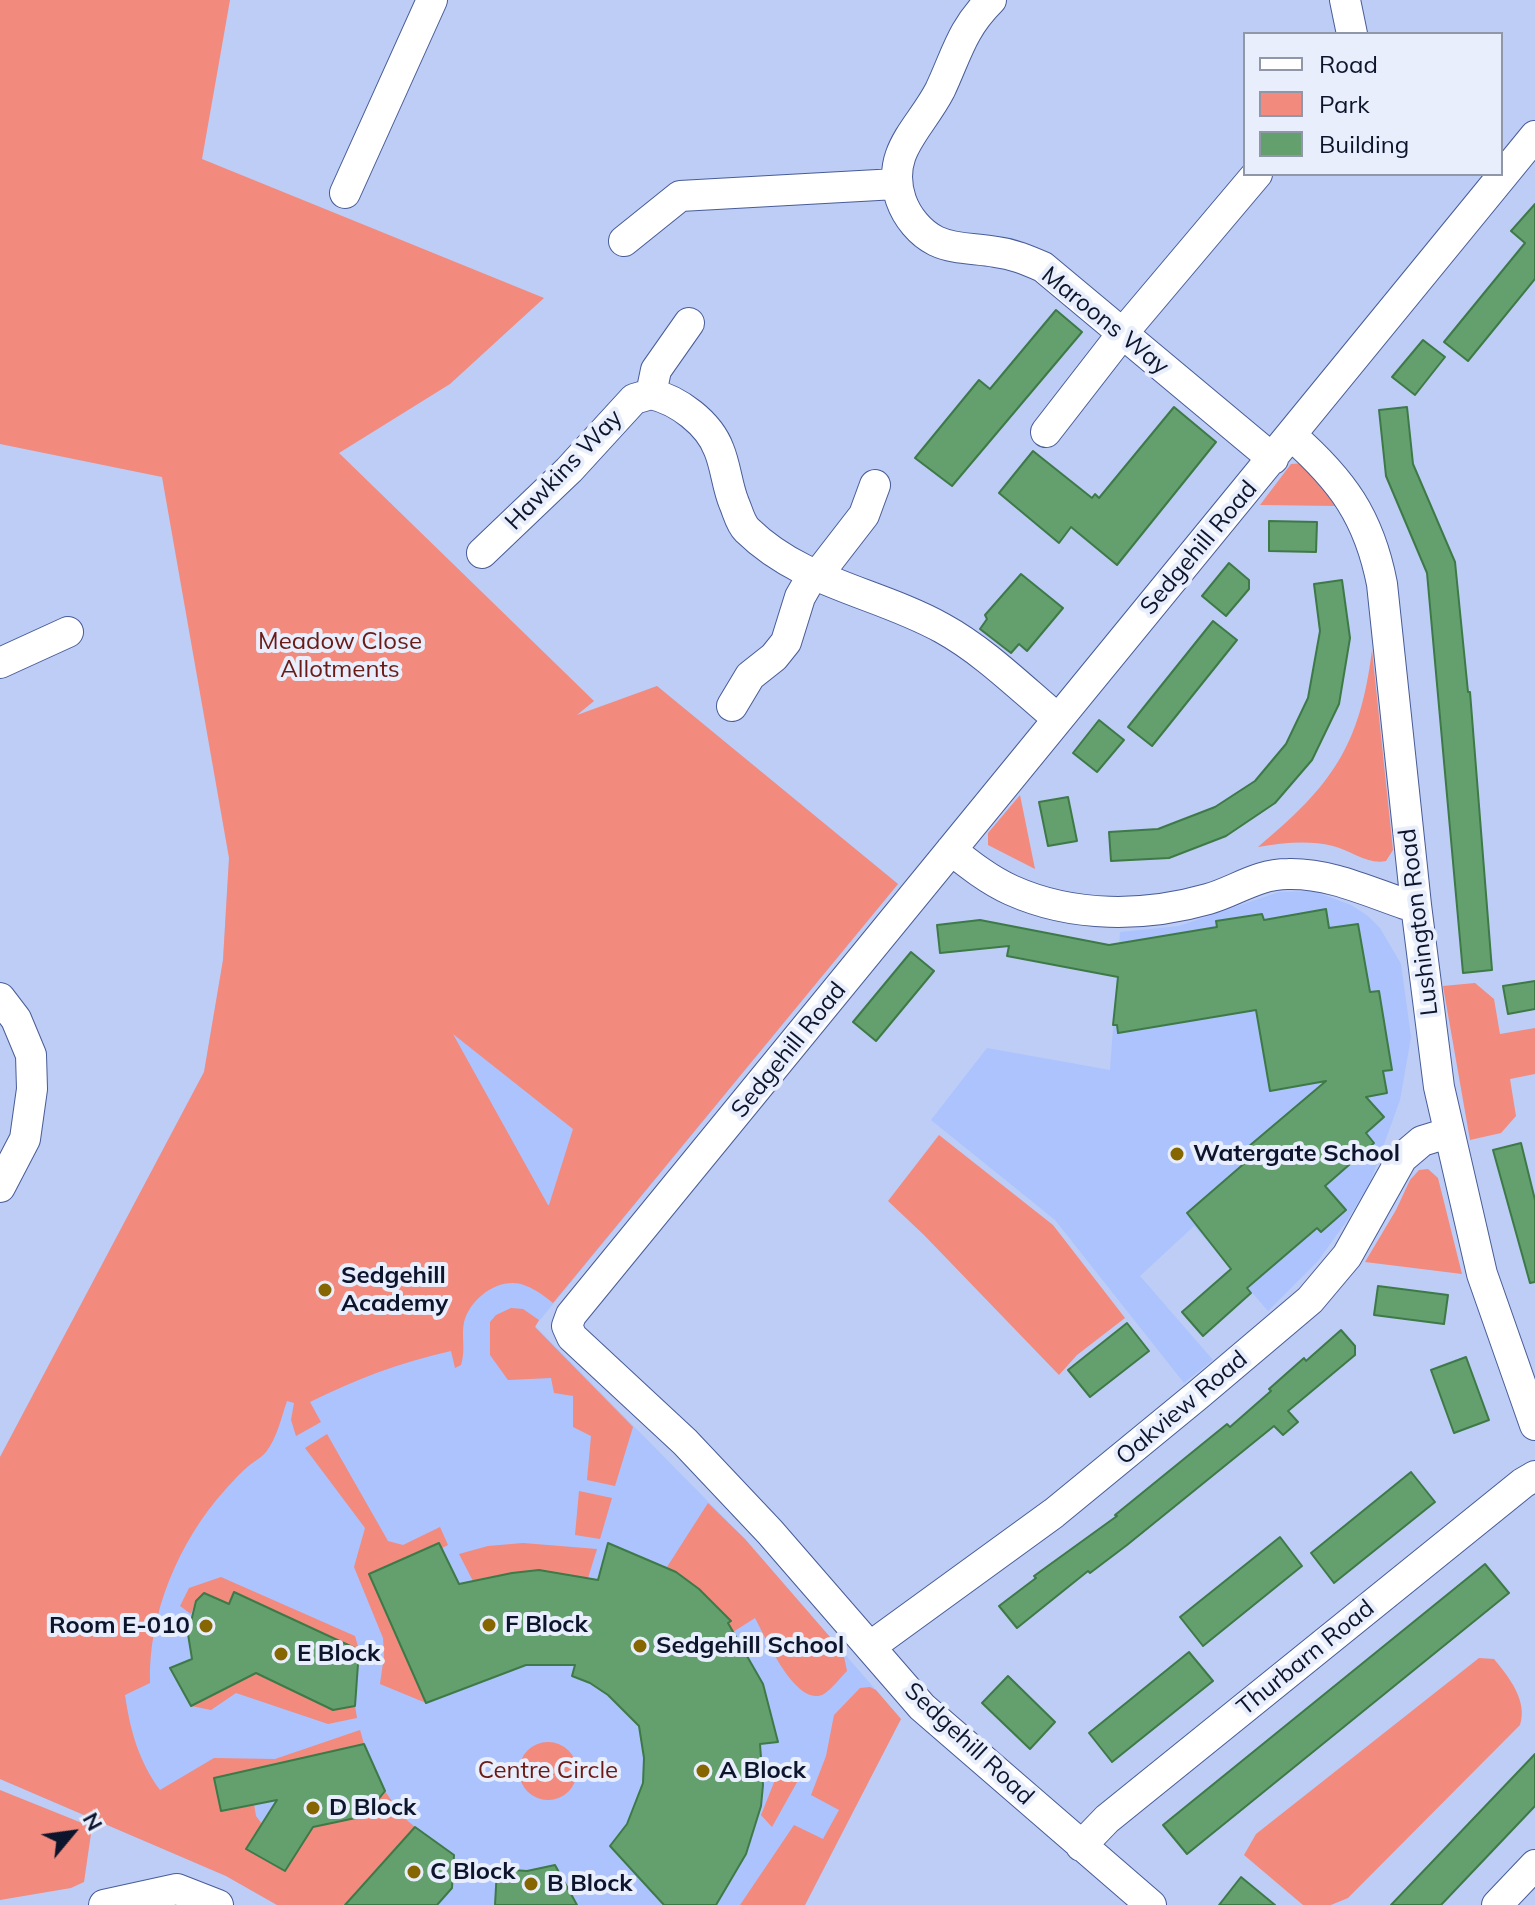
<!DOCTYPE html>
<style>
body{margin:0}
#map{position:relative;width:1535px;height:1905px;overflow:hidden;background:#bdcdf5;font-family:Mulish,sans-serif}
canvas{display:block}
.legend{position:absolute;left:1243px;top:32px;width:260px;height:144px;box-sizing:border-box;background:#e8eefc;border:2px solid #9097a9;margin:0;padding:10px 14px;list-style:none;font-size:24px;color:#0d152d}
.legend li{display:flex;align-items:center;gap:16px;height:40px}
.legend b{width:40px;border:2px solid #9097a9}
.north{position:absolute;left:32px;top:1793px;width:80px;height:80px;-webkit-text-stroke:6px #e8eefc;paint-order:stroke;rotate:61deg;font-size:22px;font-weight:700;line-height:32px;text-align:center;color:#0d152d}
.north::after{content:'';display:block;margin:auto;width:28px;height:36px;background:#0d152d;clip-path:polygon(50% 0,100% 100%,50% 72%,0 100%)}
</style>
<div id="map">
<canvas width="1535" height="1905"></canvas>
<ul class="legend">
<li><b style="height:10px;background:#fff"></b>Road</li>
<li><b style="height:22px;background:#f28a7d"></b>Park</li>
<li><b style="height:22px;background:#64a06d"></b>Building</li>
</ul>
<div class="north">N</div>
</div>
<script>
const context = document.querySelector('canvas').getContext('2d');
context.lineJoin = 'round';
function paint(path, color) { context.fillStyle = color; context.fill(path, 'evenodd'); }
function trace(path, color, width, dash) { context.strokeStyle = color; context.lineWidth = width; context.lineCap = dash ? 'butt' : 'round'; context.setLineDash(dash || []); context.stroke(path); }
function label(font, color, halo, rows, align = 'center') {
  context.font = font + ' Mulish,sans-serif'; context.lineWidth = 8; context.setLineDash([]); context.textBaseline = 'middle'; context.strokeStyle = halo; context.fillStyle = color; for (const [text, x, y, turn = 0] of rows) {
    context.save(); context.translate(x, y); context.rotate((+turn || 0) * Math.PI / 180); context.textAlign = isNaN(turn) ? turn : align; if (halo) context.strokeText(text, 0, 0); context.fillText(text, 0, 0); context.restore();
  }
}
paint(new Path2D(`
 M657,686l241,198 -363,442 210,213 156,180 -96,186h-528l-51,-29 -226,-97v-322l204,-385 19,-112 6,-102z
 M1313,891l38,14 17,11 12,12 21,36 10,73 -11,63 -30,83 -24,39 -28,39 -50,50 -74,-85 -54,50 73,84 -29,23 -129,-163 -124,-100 56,-72 123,22 10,-138 59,-6 100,-34z`), '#acc3fd');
paint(new Path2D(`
 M0,0h230l-28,159 342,139 -94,86 -111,69 255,248 -17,14 80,-29 241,198 -345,419c-10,-8 -19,-15 -32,-19 -24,-6 -51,15 -57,38 -3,15 2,27 -3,43l-6,3 -4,-17c-50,11 -95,28 -141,51l11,20 -25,14 -5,-16 3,-17 -7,-2c-6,17 -10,37 -21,51 -4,5 -10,8 -15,12 -9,7 -18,17 -26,26 -46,51 -77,124 -75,193l-25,12c5,35 14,67 35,95l54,-32 61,1 85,-29 4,14 -150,34 40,26 2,12 6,8 -15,25 38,22 28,-44 72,-36 17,25 13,11 -70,78h-68l-51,-29 -226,-97v-322l204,-385 19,-112 6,-102 -67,-381 -162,-33zM453,1034l120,95 -24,76h-1z
 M1304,463l35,43 -79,-1 31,-41z
 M1372,650l21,200 -7,11c-18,4 -36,-11 -53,-15 -26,-6 -50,-3 -75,1 73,-61 102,-100 114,-197z
 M1020,795l15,74 -47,-24v-12z
 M1475,983l19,16 6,35 35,-6v46l-25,5 6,37 -15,17 -31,7 -27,-154z
 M939,1135l114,90 72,93 -48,37 -18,20 -135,-140 -36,-34z
 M1428,1169l10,9 24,96 -97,-12 31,-52 14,-30 9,-10z
 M511,1308l12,1 16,11 -4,7 98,100 -18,59 -28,-6 4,-44 -18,-9v-31l-19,-3 -3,-15 -43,2 -18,-25v-33l6,-7z
 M327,1434l61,107 15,4 37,-18 8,18 -6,3 -3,-5 -70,31 57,129 -46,-19 4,-28 -1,-18 -29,-71 11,-39 -60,-80z
 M579,1491l33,7 -12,41 -25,-4z
 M708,1503l37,36 98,113 4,19c-7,7 -15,18 -23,23 -28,15 -59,-58 -69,-76l-22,14 -6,-8 3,-4c-18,-20 -38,-40 -63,-53z
 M523,1543l74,6 -9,29 -49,-8 -66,11 -14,-27 29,-8z
 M221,1577l134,59 4,14 -124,-58 -6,12 -25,-11 -8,8 -5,13 -11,-8 9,-18z
 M1479,1658l15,1c15,18 34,42 26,66l-172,173 -17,7h-28l-59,-50 12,-21z
 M256,1673l99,33 2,12 -29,6 -92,-31 -25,17 -20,-4z
 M870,1687l6,3 25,29 -96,186h-65l54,-80 29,14 16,-29 -28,-15 15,-39 8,-41 26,-27z
 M519 1771a29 29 0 1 1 58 0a29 29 0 1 1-58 0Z
 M781,1765l13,1 7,9 -29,52 -11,-12z
 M0,1790l92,37 -8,55 -13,6 -71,12z`), '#f28a7d');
const building = new Path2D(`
 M1535,204v75l-67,82 -24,-19 81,-99 -14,-12z
 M1056,310l26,22 -130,154 -37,-28 64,-78 11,9z
 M1423,340l22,17 -30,38 -23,-18z
 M1174,407l42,35 -99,123 -46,-38 -12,16 -60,-50 34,-42 59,47 3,-4 4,4z
 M1407,407l6,57 42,98 13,130h2l22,278 -29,3 -36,-400 -41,-97 -7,-66z
 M1269,521l48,1 -1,30 -47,-1z
 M1229,563l20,17v9l-23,27 -24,-20z
 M1021,574l42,34 -36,43 -8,-7 -8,9 -31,-24 7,-10 -2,-4z
 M1342,580l8,58 -11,66 -27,56 -37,43 -49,33 -57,22 -58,3 -2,-29 49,-3 57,-22 40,-26 31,-37 22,-46 12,-67 -6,-47z
 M1213,621l24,19 -85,106 -24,-19z
 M1099,720l25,20 -27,32 -24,-19z
 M1068,797l9,44 -29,5 -9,-44z
 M1326,909l3,19 29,-4 12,68 9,-1 13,79 -9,1 4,22 -21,4 18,20 -18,16 8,10 -49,43 21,24 -25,22 -4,-4 -70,60 4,5 -48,43 -21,-24 49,-43 -44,-56 67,-58 -6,-8 78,-66 -56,10 -14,-81 -138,23 -1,-8h-4l5,-48 -111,-21 2,-10 -69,7 -3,-28 43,-5 129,25 108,-18 -1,-6 46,-7 2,6z
 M911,952l23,19 -58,70 -23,-19z
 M1535,981v28l-27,5 -5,-28z
 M1521,1143l14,57v82l-5,1 -37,-133z
 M1378,1286l70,9 -4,29 -70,-9z
 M1127,1323l22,28 -59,46 -22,-27z
 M1341,1330l14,16v9l-67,56 10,11 -15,13 -9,-9 -147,119 -37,28 -2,-2 -71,57 -18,-22 37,-28 -2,-2 83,-60 -2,-1 112,-91 3,3 41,-36 -2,-2 18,-16 17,-15 2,3z
 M1466,1357l23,63 -35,13 -23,-63z
 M1411,1472l24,30 -101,81 -23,-30z
 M1280,1537l22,29 -99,80 -23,-29z
 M439,1543l20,41 53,-11 27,-3 59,10 10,-37 68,29 23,17 32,32 -3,2 35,61 15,58 -18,2 3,41 -2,21 -15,48 -30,51h-52l-54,-59 17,-22 16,-41 1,-25 -5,-32 -31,-31 -18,-12 -18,-7 3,-11h-49l-100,38 -57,-129z
 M1485,1564l24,29 -322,261 -24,-29z
 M234,1592l125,58 -4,56 -22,4 -77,-37 -65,33 -21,-38 22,-9 -4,-25 8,-33 8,-8 25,11z
 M1189,1652l24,29 -101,81 -23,-29z
 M1008,1676l47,46 -25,27 -48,-46z
 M364,1744l21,47 -20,25 -52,11 -28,44 -39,-22 31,-49 -56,11 -7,-33z
 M1535,1754v52l-94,99h-50z
 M415,1827l39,28 -2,33 -15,17h-92z
 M555,1865l22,40h-82l2,-36 30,2z
 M1241,1877l34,28h-56z`);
paint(building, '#64a06d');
trace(building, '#3e7948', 2);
const minor = new Path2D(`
 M991,0c-30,30 -34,54 -51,90 -20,39 -55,62 -39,110 6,17 19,33 35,41 19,9 40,7 60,11 17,2 31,8 47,15l230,192
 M1345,0l7,34
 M345,193l87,-193
 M624,241l56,-45 216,-12
 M651,394c27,6 58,29 68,56 7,17 8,36 15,53 4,9 6,20 13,27 55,54 130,62 195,98 42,23 79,60 116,91
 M1046,432l76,-98 135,-160
 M1292,436c50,44 77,81 90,148l34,321 23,182 43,187 53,151
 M482,553l87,-83 65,-71 17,-5 5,-24 33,-47
 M0,663l68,-31
 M732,706l18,-30 24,-19 12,-15 14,-45 12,-21 11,-8 41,-53 11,-30
 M951,850c19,15 38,30 60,40 62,28 134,27 197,9 28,-8 49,-25 80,-25 41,-1 79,17 117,30l11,1
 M0,998l16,21 15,36 1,34 -7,50 -25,48
 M871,1646l183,-133 145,-119 111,-94 37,-44 55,-98 20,-17 26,-8
 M1081,1846l26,-27 416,-336 12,-7
 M104,1905l73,-16 41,16
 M1151,1905l-229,-198 -152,-175 -85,-90 -113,-105 -5,-11 4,-11 964,-1179
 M1497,1905l38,-40`);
trace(minor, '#485c98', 32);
trace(minor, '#fff', 30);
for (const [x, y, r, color] of [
 [1177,1154,8,"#856600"],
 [325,1290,8,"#856600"],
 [489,1625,8,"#856600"],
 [206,1626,8,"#856600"],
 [640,1646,8,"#856600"],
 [281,1654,8,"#856600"],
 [703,1771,8,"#856600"],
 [313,1808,8,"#856600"],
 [414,1872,8,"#856600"],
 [531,1884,8,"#856600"]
]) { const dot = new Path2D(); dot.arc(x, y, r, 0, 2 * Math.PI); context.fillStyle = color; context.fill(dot); trace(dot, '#e8eefc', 3); }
label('24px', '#0d152d', '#e8eefc', [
 ["Maroons Way",1105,321,39],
 ["Hawkins Way",564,470,-46],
 ["Sedgehill Road",1199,548,-50],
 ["Lushington Road",1419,922,-97],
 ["Sedgehill Road",789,1050,-51],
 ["Oakview Road",1182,1408,-40],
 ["Thurbarn Road",1306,1658,-39],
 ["Sedgehill Road",969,1744,43]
]);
label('24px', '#6b1b16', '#e8eefc', [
 ["Meadow Close",340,642],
 ["Allotments",340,670],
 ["Centre Circle",548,1771]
]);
label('bold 24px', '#0d152d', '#e8eefc', [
 ["Watergate School",1193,1154],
 ["Sedgehill",341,1276],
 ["Academy",341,1304],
 ["F Block",505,1625],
 ["Room E-010",190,1626,"right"],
 ["Sedgehill School",656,1646],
 ["E Block",297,1654],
 ["A Block",719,1771],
 ["D Block",329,1808],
 ["C Block",430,1872],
 ["B Block",547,1884]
], 'left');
</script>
